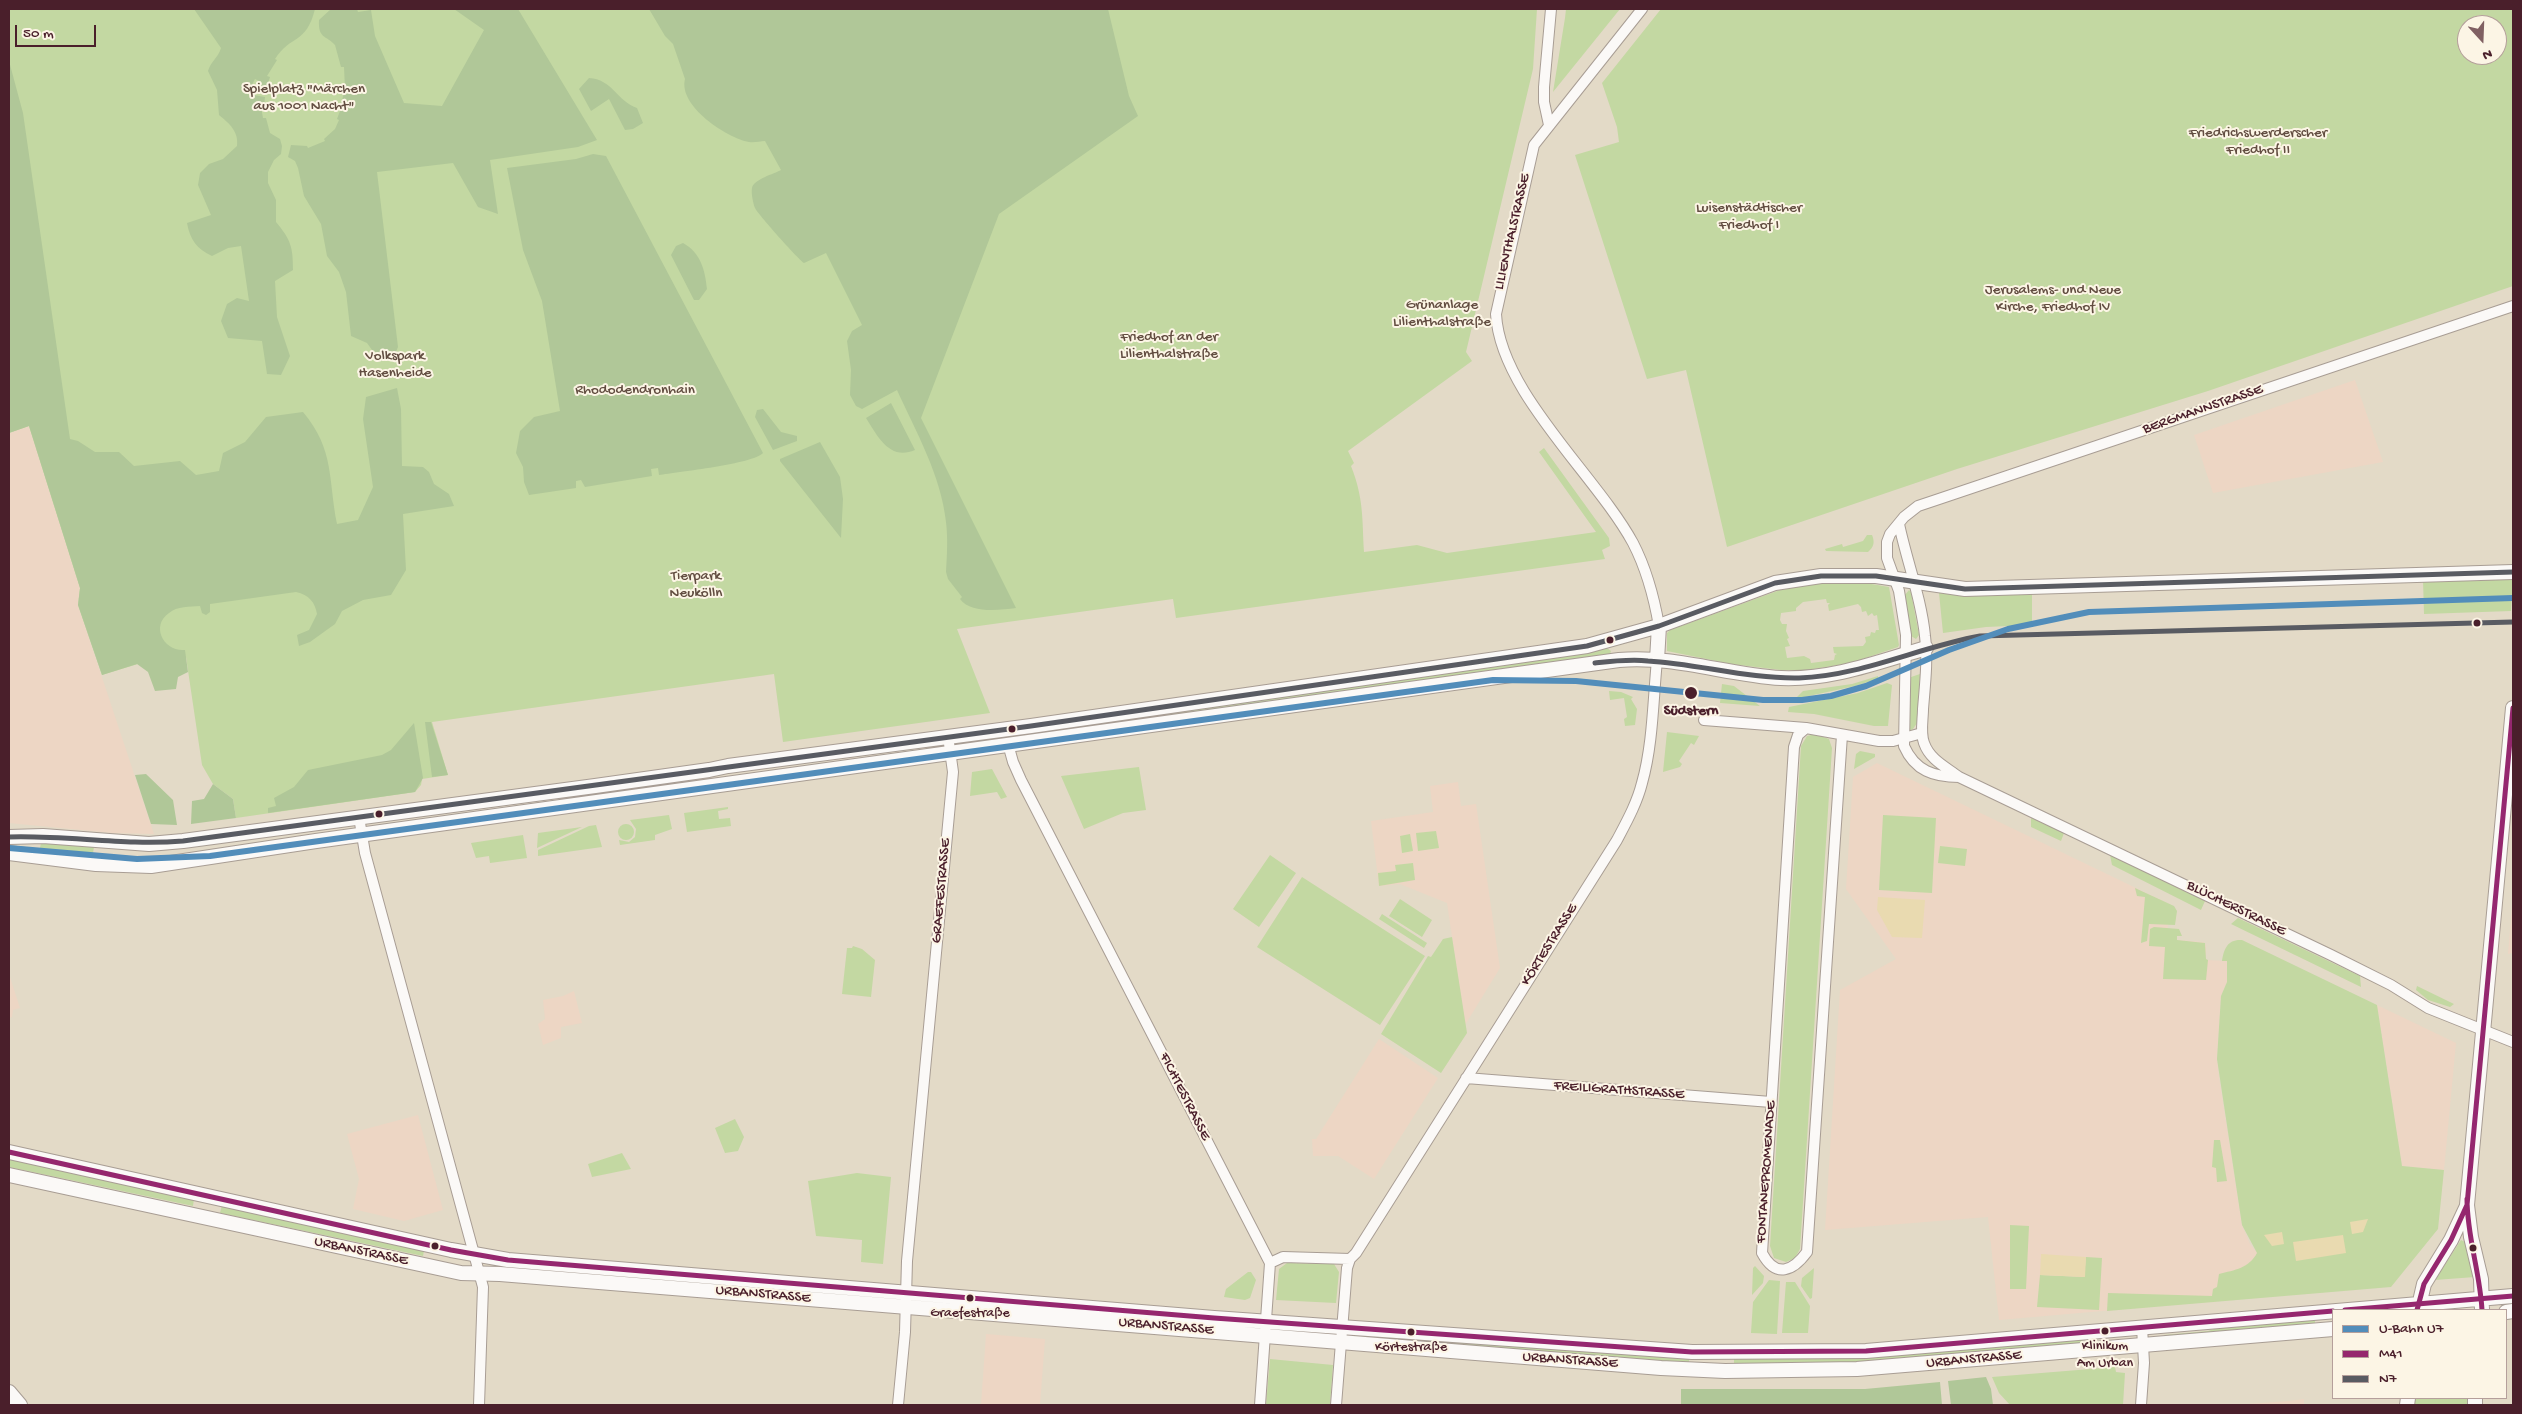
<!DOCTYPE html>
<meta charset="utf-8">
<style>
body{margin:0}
#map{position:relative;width:2522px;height:1414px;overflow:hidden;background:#e3dac7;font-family:"Gochi Hand",sans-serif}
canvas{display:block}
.frame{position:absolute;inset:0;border:10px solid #4a1f2b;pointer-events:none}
.legend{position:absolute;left:2332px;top:1309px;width:175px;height:90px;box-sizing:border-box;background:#fcf5e5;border:1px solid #b59f9b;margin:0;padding:6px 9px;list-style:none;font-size:15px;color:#4a1f2b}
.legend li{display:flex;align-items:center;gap:10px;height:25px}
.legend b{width:25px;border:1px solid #b59f9b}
.north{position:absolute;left:2457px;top:15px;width:50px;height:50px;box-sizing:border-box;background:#fcf5e5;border:1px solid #b59f9b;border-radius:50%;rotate:160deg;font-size:14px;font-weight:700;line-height:20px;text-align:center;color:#4a1f2b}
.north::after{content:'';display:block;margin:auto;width:18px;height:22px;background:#806062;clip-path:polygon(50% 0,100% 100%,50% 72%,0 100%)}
.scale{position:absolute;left:15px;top:25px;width:81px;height:22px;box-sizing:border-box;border:2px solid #4a1f2b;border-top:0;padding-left:6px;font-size:15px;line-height:18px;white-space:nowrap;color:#4a1f2b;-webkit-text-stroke:4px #fcf5e5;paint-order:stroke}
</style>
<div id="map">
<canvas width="2522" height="1414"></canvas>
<div class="frame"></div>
<ul class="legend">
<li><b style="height:6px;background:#528dba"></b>U-Bahn U7</li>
<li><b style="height:6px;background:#95276e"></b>M41</li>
<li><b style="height:6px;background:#595b62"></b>N7</li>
</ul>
<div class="north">N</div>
<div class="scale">50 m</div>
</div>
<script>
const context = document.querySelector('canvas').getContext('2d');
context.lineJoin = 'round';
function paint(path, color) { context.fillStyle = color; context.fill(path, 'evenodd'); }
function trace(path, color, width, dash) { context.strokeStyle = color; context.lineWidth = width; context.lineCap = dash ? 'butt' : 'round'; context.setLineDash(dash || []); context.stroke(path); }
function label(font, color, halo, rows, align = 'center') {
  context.font = font + ' "Gochi Hand",sans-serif'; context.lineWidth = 4; context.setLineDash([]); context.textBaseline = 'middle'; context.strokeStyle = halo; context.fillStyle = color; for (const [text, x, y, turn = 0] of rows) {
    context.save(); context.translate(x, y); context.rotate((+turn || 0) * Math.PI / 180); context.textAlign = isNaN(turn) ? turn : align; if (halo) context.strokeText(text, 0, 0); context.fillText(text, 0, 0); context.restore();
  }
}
paint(new Path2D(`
 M2355,380l28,82 -170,31 -19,-58z
 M29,426l51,162 -2,17 76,229 -42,-1 -103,-10v-390z
 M1877,763l292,141 -2,35 36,3 3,3v15l21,1v21l-6,14 -4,63 2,18 23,148 8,19 12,15 -44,42 -219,19 -11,-103 -163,13 15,-240 56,-31 -50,-70 7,-112z
 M1458,782l3,24 15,-2 24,164 -35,57 -18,-122 -47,-19 -21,2 -8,-65 62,-9 -3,-26z
 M2513,894v59l-5,1z
 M9,974l11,34 -7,2 -1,7 -3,1z
 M574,991l8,32 -21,4v11l-18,7 -5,-21 7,-5 -2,-19 20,-4z
 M2377,1005l79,38 -12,127 -42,-4z
 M1379,1039l59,39 -64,101 -36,-23h-25l-1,-17h4z
 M418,1115l25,95 -39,11 -51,-12 6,-30 -12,-45z
 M986,1334l59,5 -5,66h-59z
 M2304,1399v6h-69l54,-4z`), '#edd6c4');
paint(new Path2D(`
 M9,9h1528l-4,60 -67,283 6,9 -124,90 6,12 -3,3c13,33 11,53 13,86l53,-7 30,8 149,-21 -57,-80 5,-4 65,90 1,8 -8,4 3,9 -429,59 -3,-19 -216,30 33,84 -207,29 -9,-68 -342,48 16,53 -26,4 -1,6 -6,7 -179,26 -3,-19 -20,-15 -11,-19 -16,-108 -22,-1 -62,19 -24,-70 2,-17 -51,-162 -20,7z
 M1566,9h54l-67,83 12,-74z
 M1661,9h852v277l-305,105 -251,78 -230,78 -41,-177 -39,9 -72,-224 44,-13 -2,-15 -15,-44zM2467,25h30v30h-30z
 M1867,535h5c3,7 2,12 -4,17l-42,-1 -1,-2 17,-5 1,3 20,-6z
 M2513,578l-2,33 -87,3 -1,-34z
 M1860,582l29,5 10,58 -1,2 -47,16 -44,7h-26l-50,-6 -64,-13v-18l3,-3 110,-40 41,-7zM1826,599l1,4h3l-2,2 1,6 29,-7 3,3 1,5 4,-1 2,5 4,-3 2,3 3,-1 2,15h-3l-1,3 -4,-1 -1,4 -5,1 1,5 -3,4 -30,1 1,6 3,1 -2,1 -1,5 -23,3 -1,-4 -6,-3 -17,2 -2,-11 5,-1 -3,-7 2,-1 -3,-7 1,-7h-5l-2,-4 1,-7 15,-2v-3l7,-6z
 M1909,590l2,2 8,43 -3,4 -5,-3 -7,-40z
 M1939,593l25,2 68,-2v32l-46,2 -43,6z
 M1607,648l4,3 -1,3 -634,89 -1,-2z
 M1920,674l-3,49 -4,6 -4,2 2,-54z
 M1878,676v3l-23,7 -60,13 8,-8 49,-7z
 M1887,683l5,2 -4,41h-14l-60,-12 -26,-2 1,-5 69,-14z
 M1722,684l12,2 26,20 -40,-3z
 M1609,691l12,1 12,5 -2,2 6,10 -2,16 -10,1 -1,-7 3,-2 -3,-19 -14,2z
 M1667,732l32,4 -5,9 -3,-2 -12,18 3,3 -2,3 -17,5z
 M1815,734l14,5 3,9 -32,501 -5,9 -9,4 -12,-4 -4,-12 31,-500 6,-10z
 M1860,751l15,3v3l-21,12 2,-15z
 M1139,767l7,43 -23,3 -39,16 -23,-53z
 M992,769l15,28 -6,2 -4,-7 -27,4 2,-24z
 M728,807v2l-10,2 1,8 11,-1 1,8 -44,6 -3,-19z
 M669,815l3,14 -17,6v5l-35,5 -1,-5 10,2 6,-5 1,-8 -6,-9z
 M1883,815l53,3 -4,75 -53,-3z
 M2031,818l33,15 -3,8 -30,-14z
 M618 832a8 8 0 1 1 16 0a8 8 0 1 1-16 0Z
 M596,825l6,22 -64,9v-6l51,-24z
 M582,827l-45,21 1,-15z
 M1436,831l3,17 -21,3 -2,-18z
 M1410,834l3,17 -11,2 -2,-17z
 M523,835l4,23 -37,5 -1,-7 -13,2 -5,-15z
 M41,843l53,4 -1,6 -53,-5z
 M1940,846l27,3 -2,17 -27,-3z
 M1270,855l26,18 -37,54 -26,-18z
 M2110,855l95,46 -4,9 -89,-45z
 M1413,863l2,17 -36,6 -1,-13 18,-2 -1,-6z
 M1302,877l123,79 -45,69 -123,-78z
 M2135,888l39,18 3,5 -2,14 -26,-1 -2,17 -6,2 4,-46 -8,-1z
 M1400,899l32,21 -10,17 -33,-21z
 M1382,914l45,29 -3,5 -45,-29z
 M2238,918l122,58 1,11 -130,-63z
 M2154,927l25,2 3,7h-5v4l28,3 1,16 2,1 -2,20 -43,-1 2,-32 -16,-1 1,-17z
 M1452,937l15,96 -26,40 -60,-39 47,-78 3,1 12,-18z
 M2242,940l135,65 25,161 42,4 -6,59 -47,58 -284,24 1,-18 104,3 1,-7 4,-2 2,-13c16,-4 30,-6 38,-21l-15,-28 -25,-166 4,-63 6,-14v-21h-5c2,-13 6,-22 20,-21z
 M853,946l9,3 13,11 -4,37 -29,-3 5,-46h5z
 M2417,986l37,18 -4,3 -22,-7 -12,-10z
 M735,1119l9,18 -6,14 -13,2 -10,-25z
 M2214,1140h6l7,41 -10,1 -1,-14 -4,-1z
 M622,1153l9,16 -39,8 -4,-13z
 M9,1158l185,41 -1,7 -184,-39z
 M857,1173l34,4 -8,87 -22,-2 1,-22 -46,-4 -8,-55z
 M222,1205l202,46 -1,5 -203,-43z
 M2010,1225l19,1 -3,63h-16z
 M2461,1240l4,2 10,35 -40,3z
 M2086,1257l16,1 -3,52 -62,-3 3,-32 44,2z
 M1287,1263l47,1 5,8 -3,31 -60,-3 3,-31z
 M1755,1266l9,10 -1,7 -11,12 1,-27z
 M1814,1268l-2,30 -2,1 -9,-13 1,-8z
 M536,1269l239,19v2l-240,-19z
 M1248,1272h3l5,8 -6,18 -5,2 -21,-3 2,-8z
 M1769,1280l11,1 -3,53 -26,-1 2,-31z
 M1786,1282h9l15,24 -2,27h-26z
 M2315,1318v6l-151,13v-2l44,-4 19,-6z
 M1400,1335l289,22v9l-290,-22z
 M2082,1337l1,8 -195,18 -154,3v-8z
 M1270,1359l63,6 -3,40h-64z
 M2115,1367l1,5 9,1 -2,32h-113l-11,-12 -7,-16z
 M2411,1398h62l-1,7h-62z`), '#c3d8a2');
paint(new Path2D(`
 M194,9h121c-9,36 -24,25 -40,50l2,1 -10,16 3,1 -4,13 -7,-2 2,-6 -6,-3 -8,15 18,3 -1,10h-3l2,11h3l4,15 10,6 2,7 -1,8 -7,6 -6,12v11l8,17v22c15,18 17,25 17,48l-18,11 2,36 13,39 -9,19 -14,-1 -5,-33 -34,-3 -7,-17 6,-17 10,-6 12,3 -8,-55 -13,2 -16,8c-15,-7 -22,-16 -25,-33l24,-8 -13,-30 2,-12 9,-9 14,-5 14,-13c2,-14 -7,-22 -18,-31l-2,-25 -9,-19c3,-10 10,-13 13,-23z
 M331,9h26l1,3 13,-2 4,26 29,67 38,3 42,-76 -30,-21h64l79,131 -19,7 -88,13 8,54 -20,-7 -25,-44 -76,9 21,175 -6,14h-12l-13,-18 -16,-7 -5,-44 -7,-20 -12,-16 -6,-32 -17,-28 -6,-28 -3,-7 -7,-4 3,-12 16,1 1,2 17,-7 -1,-2 11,-10 4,-9 -2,-1 3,-8h5l1,-6 -5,-1 4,-15 -1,-22h-3l-6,-22c-9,-10 -17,-6 -16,-25z
 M649,9h459l21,87 9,20 -139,98 -78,204 95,190c-16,2 -45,6 -56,-9l2,-2 -14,-18 -2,-7c1,-17 2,-33 0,-50 -5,-47 -30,-90 -49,-132l-35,19 -6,-3 -6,-11 1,-25 -4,-29 5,-10 10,-6 -36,-72 -22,10c-6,-4 -47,-50 -49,-55 -2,-5 -4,-15 -3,-20 2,-9 22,-14 29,-18l-16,-29c-5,0 -11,2 -16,1 -22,-4 -71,-36 -64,-63l-12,-35 -8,-8z
 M9,61l14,52 47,326 8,2 17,11h24l15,14 46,-5 16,14 23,-4 4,-18 22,-11 21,-25 37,-5c32,38 25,68 34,112l21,-4 15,-33 -10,-68 3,-22 31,-9 4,21 1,57 21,1 6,5 5,12 15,10 5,12 -51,8 3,56 -15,25 -28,5 -21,11 -7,13 -25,18 -11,4 -2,-11 12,-5 8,-16c-2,-12 -8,-19 -21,-22l-86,12v8l-4,3 -4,-2 -2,-7c-10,1 -23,0 -31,7 -19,13 -5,39 16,37l3,22 -10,5 -2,12 -21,2 -7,-19 -11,-8 -35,11 -24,-70 2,-17 -51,-162 -20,7z
 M589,78c23,1 28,23 48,30l6,15 -10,6 -8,1 -16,-31 -18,12 -12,-22z
 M593,154l13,2 157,297c-10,11 -85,19 -104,22l-1,-7 -7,1 1,7 -67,11 -4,-7 -5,1v7l-47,7 -5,-13 -1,-15 -7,-14 4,-22 14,-14 26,-6 -18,-110 -19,-51 -16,-82 69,-9z
 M683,243c18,10 22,27 24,46l-8,11h-5l-23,-45 5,-9z
 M891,403l24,47c-25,11 -37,-13 -49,-32z
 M763,409l18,23 16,4v5l-24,9 -18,-33 2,-7z
 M820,442l20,35 3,22 -2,39 -61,-77v-2z
 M425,722h6l17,53 -16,2z
 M414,723l9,55 -8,14 -147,21v-5l8,-2 -2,-8 20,-11 14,-17 74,-15 9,-5z
 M146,774l27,26 4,25 -26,-1 -16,-49z
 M213,784l20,15 3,19 -45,6 1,-23 12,-2z
 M1986,1377l5,12 2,16h-42l-3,-24z
 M1940,1382l2,23h-261v-16h184z`), '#b0c798');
paint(new Path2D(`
 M1878,897l47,3 -3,38 -30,-1 -15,-27z
 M2368,1219l-5,13 -11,2 -2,-12z
 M2282,1232l2,12 -12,2 -8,-11z
 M2343,1235l3,18 -50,8 -3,-19z
 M2041,1254l45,3 -1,20 -45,-2z`), '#e9dab0');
const street = new Path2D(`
 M1642,9l-108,136 -38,169c4,78 100,161 137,229 14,27 21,54 26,83
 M1549,125l-5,-23v-15l7,-78
 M1899,524c8,38 22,73 26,112 3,24 0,48 -2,73 0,11 -3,23 1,34 6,17 22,24 35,34l372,178 60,30 37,23 85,34
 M1704,720l102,8 73,13h14l29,-8
 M1806,728l-8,7 -4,12 -32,506c14,26 31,18 45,-1l35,-517
 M1008,744l5,18 8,18 249,483 -10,142
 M1959,777c-25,0 -44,-6 -55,-31l2,-111 -7,-44 -12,-33v-16l3,-8 14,-17 14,-11 15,-5 580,-195
 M359,817l6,36 118,434 -4,118
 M1466,1078l305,24
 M1270,1263l13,-6 67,2
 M898,1405l7,-73 2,-71 46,-489 -5,-36
 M1336,1405l11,-137 3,-9 6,-6 261,-413c10,-19 20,-37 25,-57 11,-39 11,-83 15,-123
 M2141,1405l3,-42 -2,-36`);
const secondary = new Path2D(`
 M1657,660l2,-34
 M9,837l34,-1 106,8 34,-3c176,-23 351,-46 526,-71l19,-4 303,-40 556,-80 72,-20 116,-43 46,-7h55l89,13 548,-17
 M9,853l87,11 55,2 165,-25 1303,-181c55,-5 108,15 162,18 51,2 97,-16 145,-30
 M9,1152l442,98 57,10 706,58 478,34 174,-1 647,-55
 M9,1175l452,98 39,1 1161,94 64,3 132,-2 476,-40
 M2418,1310l6,-26 27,-44 16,-34
 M2482,1310l-1,-31 -10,-42 -4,-32 46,-497
 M2506,1312l7,-1
 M9,1392l11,13
 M2407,1405l1,-7
 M2475,1405v-7`);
trace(street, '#a89d94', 12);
trace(secondary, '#a89d94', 16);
trace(street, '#fbf9f7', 10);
trace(secondary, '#fbf9f7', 14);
trace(new Path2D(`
 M9,1152l442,98 57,10 706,58 478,34 174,-1 467,-40
 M2345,1310l168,-14`), '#95276e', 5);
trace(new Path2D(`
 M1595,663c18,-2 35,-4 53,-2 51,3 100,18 151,17 62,-2 120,-31 181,-42l533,-14
 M9,837c58,-2 116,9 174,4l848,-115 556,-80 72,-20 116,-43 46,-7h55l89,13 548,-17`), '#595b62', 5);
trace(new Path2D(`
 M2467,1199c0,38 13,73 15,111
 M2417,1310l7,-26 27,-44 16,-35 46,-497`), '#95276e', 5);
trace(new Path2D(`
 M9,848l128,11 73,-3 1283,-176 83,1 187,19h39l29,-4 35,-10 83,-36 59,-21 81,-17 424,-14`), '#528dba', 6);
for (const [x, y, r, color] of [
 [2477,623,4.5,"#4a1f2b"],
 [1610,640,4.5,"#4a1f2b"],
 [1691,693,7,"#4a1f2b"],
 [1012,729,4.5,"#4a1f2b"],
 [379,814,4.5,"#4a1f2b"],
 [435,1246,4.5,"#4a1f2b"],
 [2473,1248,4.5,"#4a1f2b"],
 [970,1298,4.5,"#4a1f2b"],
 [2105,1331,4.5,"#4a1f2b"],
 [1411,1332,4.5,"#4a1f2b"]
]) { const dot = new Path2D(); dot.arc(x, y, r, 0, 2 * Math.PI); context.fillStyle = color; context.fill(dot); trace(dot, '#fcf5e5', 2); }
label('14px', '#4a1f2b', '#fcf5e5', [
 ["Graefestraße",970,1314],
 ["Klinikum",2105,1347],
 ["Am Urban",2105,1364],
 ["Körtestraße",1411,1348]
]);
label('15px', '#624d41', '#fcf5e5', [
 ["Spielplatz \"Märchen",304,90],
 ["aus 1001 Nacht\"",304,107],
 ["Friedrichswerderscher",2258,134],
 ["Friedhof II",2258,151],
 ["Luisenstädtischer",1749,209],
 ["Friedhof I",1749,226],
 ["Jerusalems- und Neue",2053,291],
 ["Kirche, Friedhof IV",2053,308],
 ["Grünanlage",1442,306],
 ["Lilienthalstraße",1442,323],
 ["Friedhof an der",1169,338],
 ["Lilienthalstraße",1169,355],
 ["Volkspark",395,357],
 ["Hasenheide",395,374],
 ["Rhododendronhain",635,391],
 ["Tierpark",696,577],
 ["Neukölln",696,594]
]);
label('15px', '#4a1f2b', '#fcf5e5', [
 ["LILIENTHALSTRASSE",1513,232,-77],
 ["BERGMANNSTRASSE",2203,410,-19],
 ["GRAEFESTRASSE",942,891,-85],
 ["BLÜCHERSTRASSE",2236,909,26],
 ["KÖRTESTRASSE",1550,945,-58],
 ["FREILIGRATHSTRASSE",1619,1091,4],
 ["FICHTESTRASSE",1184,1097,63],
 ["FONTANEPROMENADE",1767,1172,-86],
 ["URBANSTRASSE",361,1252,12],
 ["URBANSTRASSE",763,1295,5],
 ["URBANSTRASSE",1166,1327,5],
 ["URBANSTRASSE",1974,1360,-5],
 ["URBANSTRASSE",1570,1361,4]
]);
label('bold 15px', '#4a1f2b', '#fcf5e5', [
 ["Südstern",1691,712]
]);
</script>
